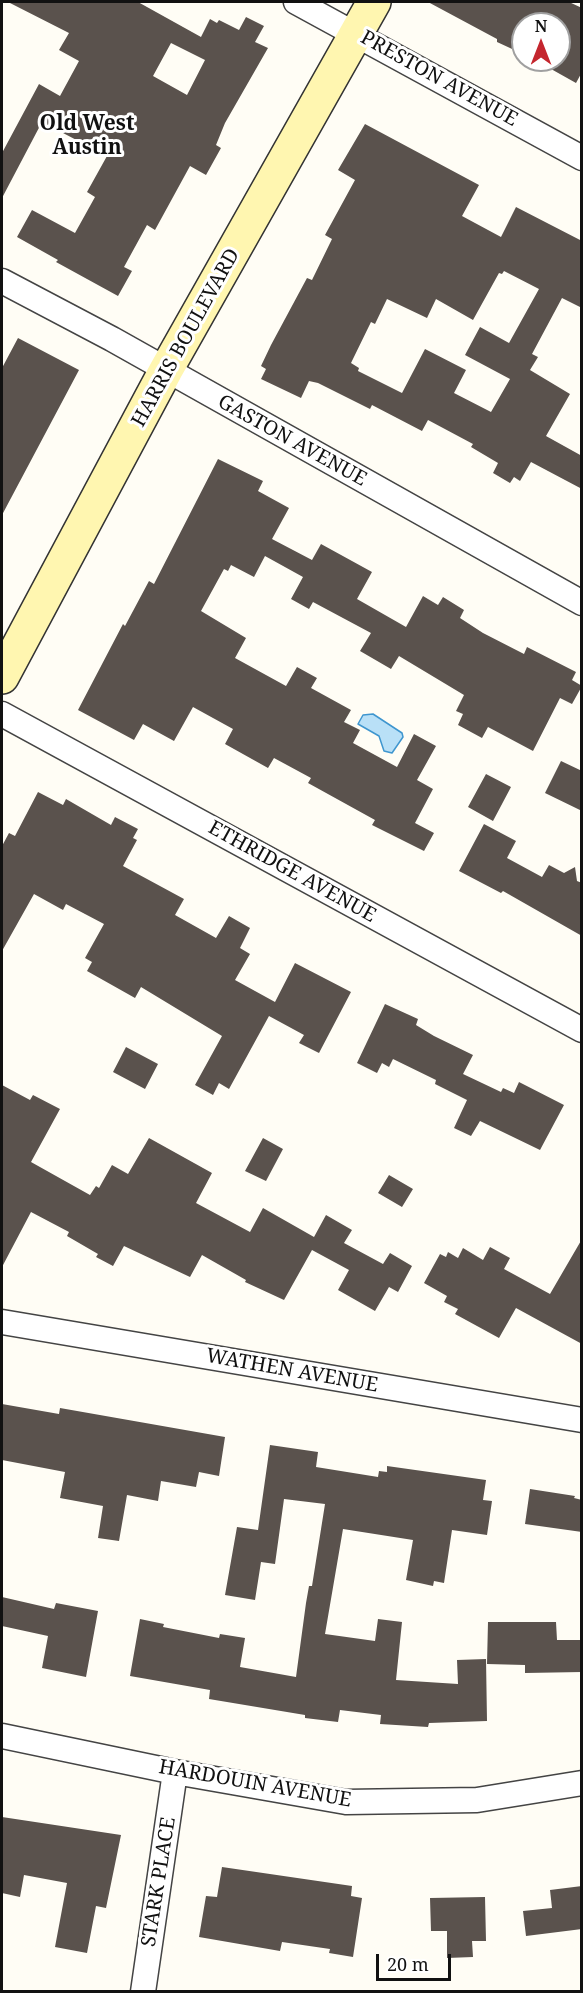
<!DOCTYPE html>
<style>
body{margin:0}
#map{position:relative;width:583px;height:1993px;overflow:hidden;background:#fffdf5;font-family:"Noto Serif",serif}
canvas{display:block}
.frame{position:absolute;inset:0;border:3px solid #111;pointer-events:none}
.north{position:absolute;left:511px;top:12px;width:60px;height:60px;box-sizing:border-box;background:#fff;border:2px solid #a0a0a0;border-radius:50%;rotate:0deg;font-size:16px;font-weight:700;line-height:24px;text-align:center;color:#111}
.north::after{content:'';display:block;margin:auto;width:21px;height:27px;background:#c4262e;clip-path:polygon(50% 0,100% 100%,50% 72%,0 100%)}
.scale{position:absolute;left:376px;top:1954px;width:75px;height:27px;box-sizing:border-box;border:3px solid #111;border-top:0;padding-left:8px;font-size:18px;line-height:21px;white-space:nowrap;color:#111;-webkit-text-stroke:4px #fff;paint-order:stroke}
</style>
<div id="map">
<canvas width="583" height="1993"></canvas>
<div class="frame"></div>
<div class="north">N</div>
<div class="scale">20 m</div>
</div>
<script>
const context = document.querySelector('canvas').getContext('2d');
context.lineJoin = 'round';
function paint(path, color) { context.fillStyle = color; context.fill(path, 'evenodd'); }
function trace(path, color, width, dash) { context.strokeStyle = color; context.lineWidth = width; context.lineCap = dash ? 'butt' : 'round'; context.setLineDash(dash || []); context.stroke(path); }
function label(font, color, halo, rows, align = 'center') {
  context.font = font + ' "Noto Serif",serif'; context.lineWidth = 6; context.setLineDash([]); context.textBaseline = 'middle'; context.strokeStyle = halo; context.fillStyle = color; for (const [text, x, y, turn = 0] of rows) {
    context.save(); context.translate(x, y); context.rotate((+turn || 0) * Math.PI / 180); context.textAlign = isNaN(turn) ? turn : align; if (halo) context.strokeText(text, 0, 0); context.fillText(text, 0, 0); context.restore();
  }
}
const water = new Path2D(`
 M373,714l29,19 1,4 -11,16 -8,-2 -5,-15 -21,-12 5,-9z`);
paint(water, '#b9e0f7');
trace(water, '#3f96cf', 1.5);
paint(new Path2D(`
 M8,2h130l63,35 9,-18 7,4 2,-3 20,10 7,-13 18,9 -9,16 13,6 -43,75 -9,22 5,3 -15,27 -16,-9 -35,64 -8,-5 -23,42 8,4 -14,25 -62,-34 2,-2 -41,-23 15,-27 43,23 20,-36 -8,-5 20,-36 -65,-34 -40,76v-45l37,-69 21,12 19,-35 -20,-11 10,-17zM171,43l34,17 -18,35 -34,-19z
 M428,2h141l13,6v64l-6,11 -41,-23h24v-36h-36v30l-26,-12v-3z
 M365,124l114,61 -17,31 39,21 15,-30 66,34v67l-20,-10 -30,56 6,3 -8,13 40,24 -24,42 36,20v33l-51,-27 -11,19 -6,-4 -4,6 -17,-10 5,-10 -27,-16 2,-3 -45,-24 -6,11 -50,-26 -2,4 -52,-26 -9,-2 -8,17 -40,-19 5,-10 -5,-3 10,-21 36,-67 5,2 20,-41 -7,-4 30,-55 -17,-10zM504,271l35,18 -30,54 -29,-16 -15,28 45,24 -19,33 -37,-19 12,-23 -41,-21 -23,44 -44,-22 1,-3 -8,-5 20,-41 4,2 12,-25 40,19 9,-19 37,21 26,-47 3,1z
 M18,338l61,32 -77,145v-147z
 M218,459l45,22 -5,10 31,17 -17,31 40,21 9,-16 51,28 -15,27 49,28 17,-31 15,9 5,-8 21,13 -4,8 23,15 41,21 3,-7 49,25 -4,8 10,6 -10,18 -12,-6 -27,53 -45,-24 -6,11 -24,-13 5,-11 -7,-3 8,-16 -65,-39 -8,13 -31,-18 11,-18 -58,-31 -4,7 -18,-10 12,-22 -38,-21 -11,21 -23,-12 -3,6 -4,-2 -23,42 45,27 -11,20 51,28 11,-19 20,11 -6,10 40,22 -7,12 16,8 -7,13 44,24 17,-33 22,12 -19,34 16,9 -18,34 19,10 -10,18 -52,-26 3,-5 -67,-37 3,-5 -37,-20 -6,10 -43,-24 8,-15 -40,-22 -19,34 -31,-17 -9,16 -56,-30 45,-86 2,2 24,-45 5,3z
 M561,761l21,10v40l-37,-18z
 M486,774l25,13 -18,34 -25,-14z
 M38,792l25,13 3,-6 45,26 4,-8 23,12 -5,9 4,2 -14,26 61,33 -9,16 41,23 13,-22 21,12 -10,20 10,6 -15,26 40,22 20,-39 56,29 -32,61 -20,-10 5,-8 -35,-19 -40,73 -10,-6 -6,12 -18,-10 27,-49 -81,-49 -6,11 -48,-27 5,-9 -7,-4 19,-34 -38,-20 -3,6 -29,-16 -32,57v-105l7,-13 6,3z
 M484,824l32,17 -9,17 35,19 7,-12 15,8 11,-6 2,14 5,2v53l-79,-45 -2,2 -42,-22z
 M385,1004l33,15 -2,6 18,11 39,19 -10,19 38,18 2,-4 11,5 5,-11 45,23 -24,45 -60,-29 -9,15 -17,-8 13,-28 -32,-16 1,-4 -43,-21 -4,8 -7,-4 -5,10 -20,-10z
 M126,1047l32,17 -13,25 -32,-17z
 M2,1085l28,15 3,-5 27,14 -29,53 59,33 6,-9 3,2 13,-23 16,9 21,-36 63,35 -16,30 54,29 13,-24 51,29 12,-22 26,15 -8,13 39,21 7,-11 22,13 -14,26 -9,-5 -14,24 -37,-21 11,-20 -37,-20 -28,50 -39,-18 1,-2 -44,-25 -12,22 -66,-31 -11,20 -17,-9 2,-3 -31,-18 2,-4 -38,-20 -29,55z
 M263,1138l20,11 -17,32 -21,-10z
 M389,1175l24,14 -11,18 -24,-14z
 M582,1239v105l-66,-36 -17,30 -44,-24 3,-5 -14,-7 3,-6 -23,-13 16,-29 6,3 2,-5 10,6 5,-10 20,12 7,-13 20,11 -6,11 46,25z
 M2,1404l57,10 1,-6 165,29 -6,39 -20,-4 -3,15 -35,-6 -3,20 -31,-6 -8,46 -21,-3 5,-32 -43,-8 5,-26 -63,-12z
 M270,1445l48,7 -2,15 62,10 1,-6 8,1v-6l99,14 -3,20 9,1 -5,34 -35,-5 -8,53 -10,-2 -1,5 -27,-6 7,-40 -70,-11 -18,105 50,7 3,-22 24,3 -6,58 62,4 -1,-24 29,-1 1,62 -58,2 -1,4 -48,-3 1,-9 -41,-5 -2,12 -33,-4v-3l-96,-16 1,-9 -80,-14 10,-57 24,5 -1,3 56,11 1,-4 25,4 -5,29 56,10 10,-74 3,-17h3l13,-82 -41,-5 -9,65 -14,-2 -6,38 -30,-5 12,-68 21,3z
 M530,1489l45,7 -1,2 8,2v32l-57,-8z
 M2,1597l52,12 2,-6 42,8 -12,66 -44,-9 6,-32 -46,-10z
 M488,1622h68l1,18h25v32l-57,1v-8l-38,-1z
 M2,1817l119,18 -15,73 -10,-2 -9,47 -32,-6 12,-64 -43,-8 -4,22 -18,-4z
 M222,1867l130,19 -1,10 11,2 -9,59 -24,-4 1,-4 -48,-7 -2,9 -81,-14 7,-41 11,1z
 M582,1886v43l-56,7 -3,-25 29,-3 -2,-18z
 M485,1897l1,44h-14l1,16 -26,1v-27h-16l-1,-33z`), '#5a524d');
const street = new Path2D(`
 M296,2l286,156
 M2,281l110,58 470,264
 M2,714l580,316
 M2,1322l580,98
 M2,1736l173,36 171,30 131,-2 105,-17
 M143,1992l32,-220`);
const secondary = new Path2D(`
 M2,677l164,-307 208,-368`);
trace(street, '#444', 27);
trace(secondary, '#333', 36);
trace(street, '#fff', 24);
trace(secondary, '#fff6b0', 33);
label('20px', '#111', '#fff', [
 ["PRESTON AVENUE",439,79,29],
 ["HARRIS BOULEVARD",186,338,-61],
 ["GASTON AVENUE",292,441,29],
 ["ETHRIDGE AVENUE",292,872,29],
 ["WATHEN AVENUE",292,1371,10],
 ["HARDOUIN AVENUE",255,1784,10],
 ["STARK PLACE",159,1882,-81]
]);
label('bold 21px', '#111', '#fff', [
 ["Old West",87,124],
 ["Austin",87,148]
]);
</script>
